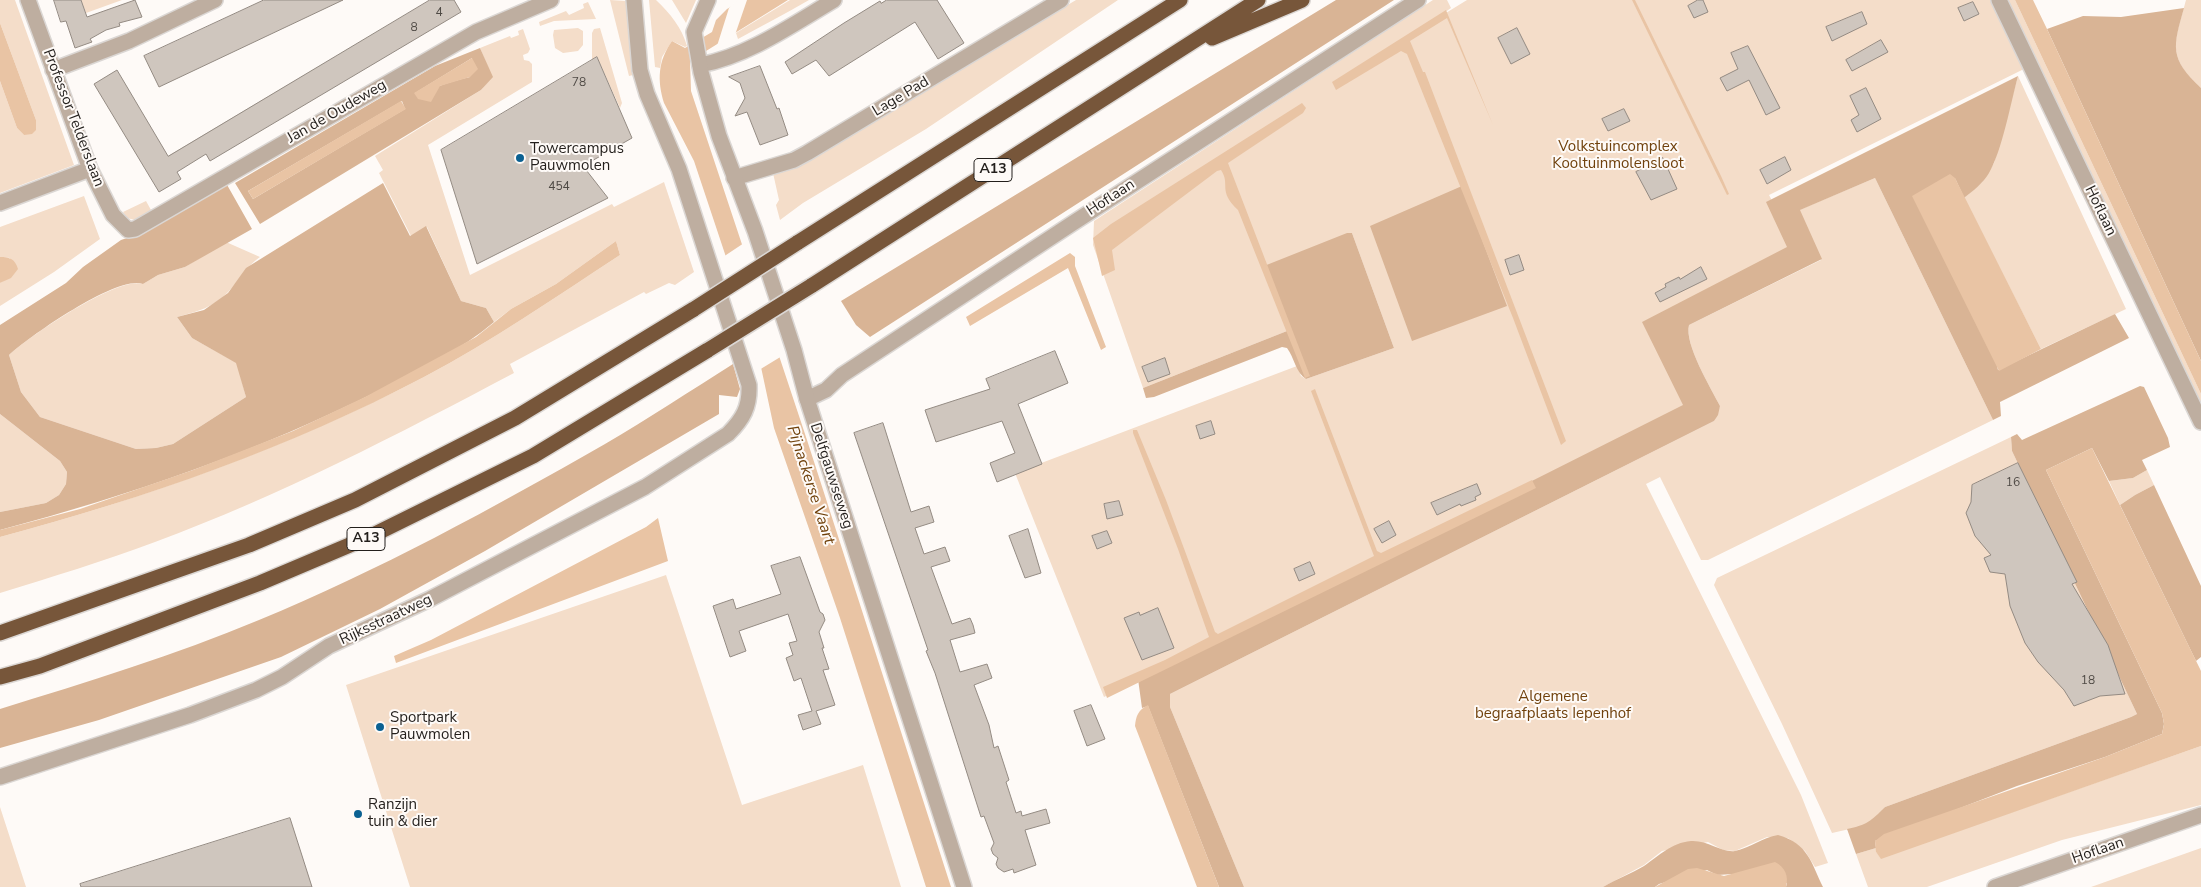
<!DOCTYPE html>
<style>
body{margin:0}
canvas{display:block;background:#fefaf7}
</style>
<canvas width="2201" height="887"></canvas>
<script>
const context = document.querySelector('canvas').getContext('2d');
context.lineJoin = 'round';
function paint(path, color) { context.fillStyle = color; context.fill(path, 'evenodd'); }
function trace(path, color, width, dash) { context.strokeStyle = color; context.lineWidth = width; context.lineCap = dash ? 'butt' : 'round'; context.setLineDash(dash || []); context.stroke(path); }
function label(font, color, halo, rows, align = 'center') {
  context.font = font + ' "Nunito Sans",sans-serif'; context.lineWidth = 4; context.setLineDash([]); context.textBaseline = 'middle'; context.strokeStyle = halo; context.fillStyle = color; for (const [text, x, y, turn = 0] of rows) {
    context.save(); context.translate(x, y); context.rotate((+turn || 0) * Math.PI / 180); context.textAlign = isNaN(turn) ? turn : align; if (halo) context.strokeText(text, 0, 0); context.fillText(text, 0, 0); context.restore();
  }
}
paint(new Path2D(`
 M0,0h15l59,165 -74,28v-112l17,47 7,7 12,-15 -36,-97z
 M81,0h41l-36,13z
 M610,0l16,1 7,74 -4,1z
 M649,0h7c14,13 26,28 31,46l-2,1 -13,-6 -10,16 -2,11 -5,-1z
 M672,0h24l-10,23z
 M790,0h19c-24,14 -48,26 -71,39l-2,-6z
 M1076,0h42l-192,129 -123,74 -23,17 -4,-15 3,-5 -6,-27 53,-24z
 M1433,0h14l4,8 -23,16 39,-24h523l34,69 -255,126 32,60 -142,74 37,76 -592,292 -89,-224 282,-107 4,10 5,3 88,-31 -42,-115h-5l-60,98 -144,57 -50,-143 1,-24z
 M2004,0h11l186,394v20z
 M2186,0h15v88c-36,-33 -26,-46 -15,-88z
 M588,2l8,17 -42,2 -14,5 -1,-4 27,-11 3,4 15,-7 -1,-4z
 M578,28l5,3v14l-5,6 -15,2 -8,-5 -2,-13 1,-5z
 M600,28l22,75 -2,5 -23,-51 -5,3v-27l2,-4z
 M523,29l7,20 -2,4 -5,2 1,5 5,1 3,3v18l-104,63 42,130 142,-71 2,3 50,-25 30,90 -19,13 -6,-2 -23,11 -2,-2 -134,72 4,9c-117,62 -235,123 -359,169 -51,19 -103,35 -155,51v-56c146,-39 289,-90 424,-160 68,-36 132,-80 196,-122l-4,-14 -60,43 -45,25 -17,13 -8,-14 -25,-7 -34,-74 -16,9 -32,-63 4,-3 -8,-14 106,-66 11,-13 -12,-29 30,-12 1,2 8,-3 -1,-4z
 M2018,76l108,233 -85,40 -77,-151 18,-16 12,-19z
 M1875,178l118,242 -285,140h-7l-41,-83 -14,7 155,311 27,68 -13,4 -10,-16 -17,-13 -21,-1 -32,14 -12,-1 -15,-8 -46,9 -18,14 -41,22h-359l-74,-180v-13l544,-273 6,-15c-9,-18 -36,-62 -31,-81l132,-65 -22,-50z
 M84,196l16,43 -46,33 -54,34v-23l11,-6 -1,-19 -10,-1v-30z
 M146,201l5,9 -16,10 -8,-2 -4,-6z
 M226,242l34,15c-17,13 -18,20 -31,34 -14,16 -33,21 -52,26l15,21 45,25 9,34 -73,47 -17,4 -20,1 -96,-32 -19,-25 -12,-37c21,-19 108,-79 134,-71l15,-9 27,-8z
 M0,414l60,47 7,11 -1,12 -7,11 -13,8 -46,9z
 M2011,437l1,14 125,263 -6,3 -246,90 -10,11 -12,8 -31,7 -50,-109 -68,-139 3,-7z
 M2147,470l7,15 -19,10 -15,10 -11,-24 24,-3z
 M666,575l76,230 121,-40 38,122h-491l-64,-202z
 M2201,746v59l-139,35 -135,47h-59l-12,-33 20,-6v4l5,6z
 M0,807l26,80h-26z
 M2201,848v39h-110z`), '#f4ddc9');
paint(new Path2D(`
 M1336,0h58l-524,337 -14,-12 -15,-24z
 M2184,8c-11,39 -15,50 17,80v273l-154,-332 36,-13 38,1z
 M480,48l13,29 -12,13 -221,134 -25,-41 200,-117zM472,58l-2,19c-20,4 -36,12 -55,16zM402,101l3,8 -152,90 -5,-8z
 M2018,76c-7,26 -16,75 -29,97 -6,10 -16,18 -25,25l-9,-20 43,192 117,-56 14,24 -129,64 1,14 -8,4 -118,-242 -75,32 22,49 -133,66c-5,19 22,63 31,81l-2,9 -4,6 -544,273v13l74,180h-25l-71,-181 -6,2 -4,-29 545,-274 -41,-83 145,-75 -21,-45z
 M226,183l26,46 -67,38 -27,8 -15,9c-26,-9 -113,52 -134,71l12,37 19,25 96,32 20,-1 17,-4 73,-47 -10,-34 -44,-25 -15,-21 27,-7 24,-17 18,-25 137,-85 27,53 16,-10 35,75 25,7 8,14c-33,28 -75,48 -114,68 -121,61 -249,105 -380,140v-18l46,-9 13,-8 7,-11 1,-12 -7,-11 -60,-47v-89l66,-42 17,-16 38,-27 15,-5 25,-12z
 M1462,186l45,120 -95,35 -42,-115z
 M1347,233h5l42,115 -88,31c-10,-6 -12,-22 -19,-31l-5,-1 -128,50 -8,1 -3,-10 144,-57 -23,-65z
 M733,364l7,25 -3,8 -18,-2v19l-234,137 -105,58 -99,48 -182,63 -99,28v-39c87,-27 175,-54 259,-89 119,-49 234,-112 346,-176 43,-25 85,-53 128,-80z
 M2140,386l4,1 24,51 2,9 -28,13 5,10 -14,8 -24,3 -17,-33 -46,22 116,243 2,11 -2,10 -57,23 -88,29 -142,55 1,7 -20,6 -9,-25c20,-4 24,-8 38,-22l246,-90 6,-3 -125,-263 -1,-14 6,-3 5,6z
 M2154,485l47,101v71l-5,4 -76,-156 15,-10z
 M1778,835c31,9 33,28 45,52h-37l1,-4 -54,-9 -16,1 -10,-5 -48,14 -4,3h-52c13,-8 28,-13 41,-21 16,-11 27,-23 47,-25 17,-1 31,12 44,10 15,-3 28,-14 43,-16z`), '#d9b495');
paint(new Path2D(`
 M743,0h45l-98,61 1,30 116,349 144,447h-25l-86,-269 -66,-190 -16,-75 -64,-192 -30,-58c-7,-23 -6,-42 8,-62l13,7 27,-16 4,-12 11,-11z
 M1632,0h3l86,176 8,18 -2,1z
 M2015,0h18l14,29 154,332v33z
 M1446,10l47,115 -46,-107 -37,23 13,31h2l141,369 -5,4 -48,-127 -106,-264 -6,-3 -65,39 -4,-8z
 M0,23l36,97v10l-4,4 -8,1 -7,-7 -17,-47z
 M472,58l6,11 -8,8 -30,9 -9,16 -13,-3 -4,-6z
 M401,101l5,8 -153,90 -5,-8z
 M1302,103l4,5 -3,5 -75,50 82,213 -5,2 -67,-168c-21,-20 -7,-25 -17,-40l-4,1 -105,79 3,20 -13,6 -9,-38 18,-14z
 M1950,174l5,4 86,171 -42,22 -87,-175z
 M616,241l4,14c-64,42 -128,86 -196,122 -135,71 -278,121 -424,160v-7l80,-21 113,-39 100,-39 72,-34 111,-60 35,-28 45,-25z
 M1070,253l5,4v9l31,81 -5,3 -33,-82 -98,58 -4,-9z
 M0,257c10,0 15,2 18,12l-7,9 -11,5z
 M1315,389l62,162 4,2 151,-73 4,8 -429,210 -4,-11 62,-27 44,-23 -31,-88 -45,-116v-3h4l29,70 49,132 3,2 156,-78 -63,-165z
 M2092,448l109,223v75l-320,113 -5,-7 -1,-11 9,-7 221,-77 57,-23 2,-10 -2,-11 -116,-243z
 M658,518l10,43 -272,102 -2,-7 37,-16 215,-113z
 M1148,705l71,182h-22l-62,-161c1,-10 3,-16 13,-21z
 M1775,862c10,5 14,14 11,25h-131l33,-18 9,-1 27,8z`), '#e9c4a4');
paint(new Path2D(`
 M738,0h9l-11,32 -1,3 -18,11 12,-38z
 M744,243l38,113 -23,14 -36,-113z`), '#fefaf7');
const building = new Path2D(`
 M54,0h27l6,17 48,-17 7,17 -23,6 1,3 -14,4 -16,9 2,3 -17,6 -9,-27 -5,1z
 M264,0h79l-184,87 -15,-31z
 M430,0h24l7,12 -251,149 -4,-7 -29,18 4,7 -22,13 -65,-108 23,-14 51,86z
 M887,0h50l27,43 -26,16 -23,-37 -86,54 -13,-16 -24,14 -7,-12 59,-39 36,-22 1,2z
 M1698,0h5l5,12 -14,6 -6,-12z
 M1973,2l6,12 -15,7 -6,-13z
 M1862,12l5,12 -35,17 -6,-14z
 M1517,28l13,26 -19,10 -13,-26z
 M1881,40l7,12 -36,19 -6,-11z
 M1748,46l32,62 -14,7 -17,-35 -22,11 -7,-13 18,-9 -7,-16z
 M597,57l35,81 -49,28 25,32 -131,66 -36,-114z
 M760,66l17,43 2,-1 9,27 -28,10 -13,-33 -12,4 10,-18 -5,-15 -11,-6z
 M1866,88l15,31 -24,13 -6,-12 8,-5 -9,-19z
 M1624,109l6,12 -22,10 -6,-12z
 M1785,157l6,13 -24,14 -7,-14z
 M1663,158l14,31 -26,11 -15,-28z
 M1519,255l5,15 -14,5 -5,-15z
 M1701,267l6,12 -47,23 -5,-9 11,-6 -1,-3 14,-7 1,2z
 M1055,351l13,32 -50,21 24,60 -45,18 -7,-19 25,-10 -13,-32 -66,21 -11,-32 65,-21 -4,-10z
 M1165,358l5,16 -22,8 -6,-15z
 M1211,421l4,13 -15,5 -4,-13z
 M883,423l28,89 18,-6 5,16 -19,6 9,26 21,-7 5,14 -19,6 21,57 18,-6 3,7 2,8 -25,7 10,32 27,-8 5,14 -18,7 15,40 5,23 4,-2 11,34 -3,2 10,31 5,-2 1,5 24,-7 4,14 -25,7 11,35 -22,8 -1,-4 -9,3 -6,-4 -2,-4 2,-6 -5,-4 -2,-5 3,-6 -10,-27 -3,1 -46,-144 -9,-22 2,-1 -74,-217z
 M2018,463l59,119 -5,2 36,61 17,49 -25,2 -26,10 -10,-16 -26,-28 -13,-19 -15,-37 -5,-32 -15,-2 -6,-14 7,-3 -16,-19 -9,-23 5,-11 1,-17z
 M1477,484l4,10 -6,3 1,3 -15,6 -1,-2 -23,11 -6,-12z
 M1119,501l4,14 -16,4 -3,-15z
 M1389,521l7,14 -14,8 -8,-14z
 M1028,529l13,44 -16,5 -16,-42z
 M1107,531l5,12 -15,6 -5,-13z
 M800,557l20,55 3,2 2,6 -6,12 5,16h-2l7,21 -6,1 12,35 -19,6 5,13 -18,6 -5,-15 14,-4 -11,-33 -7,3 -8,-23 7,-3 -4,-12 8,-2 -9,-27 -49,17 7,20 -16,6 -17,-51 20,-7 3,10 45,-15 -10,-28z
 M1310,562l5,12 -16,7 -5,-12z
 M1158,608l16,40 -32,12 -18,-42 15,-6 1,3z
 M1091,705l14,34 -18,7 -13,-35z
 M290,818l22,69h-231l-1,-3z`);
paint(building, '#cfc6be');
trace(building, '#948b83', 1);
const minor = new Path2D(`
 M28,0l62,169 23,46 15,15 7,-1 341,-197 75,-32
 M1999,0l202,422
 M700,65c48,-9 92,-40 134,-65
 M53,70l76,-29 86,-41
 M734,178l60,-18 13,-7 254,-153
 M0,203l90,-34
 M807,399l19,-9 16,-15 231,-152 345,-223
 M0,777l190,-62 66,-25 26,-13 47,-31 101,-47 215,-112 83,-53c15,-15 22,-27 21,-49l-70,-216 -32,-75 -7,-24 -6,-70
 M1995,887l206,-72`);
const tertiary = new Path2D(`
 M708,0l-14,32 7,40 18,64 36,95 39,119 13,49 157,488`);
const motorway = new Path2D(`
 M1212,38l90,-38
 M797,243l383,-243
 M811,286l447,-286
 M0,633l249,-88 106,-45 160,-82 179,-109
 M0,677l40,-11 220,-83 111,-47 162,-80 175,-106`);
trace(minor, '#dbd7d4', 18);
trace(tertiary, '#dbd7d4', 18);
trace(motorway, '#dbd7d4', 18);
trace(minor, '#beaea0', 15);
trace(tertiary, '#beaea0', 15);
trace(motorway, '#77563a', 15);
const motorwayBridge = new Path2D(`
 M694,309l103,-66
 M708,350l103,-64`);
trace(motorwayBridge, '#dbd7d4', 18, []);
trace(motorwayBridge, '#77563a', 15);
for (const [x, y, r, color] of [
 [520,158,5,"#0b6192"],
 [380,727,5,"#0b6192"],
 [358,814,5,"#0b6192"]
]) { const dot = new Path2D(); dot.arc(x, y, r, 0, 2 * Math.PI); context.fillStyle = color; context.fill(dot); trace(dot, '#fefaf7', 2); }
label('12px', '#4e4944', null, [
 ["4",439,13],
 ["8",414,28],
 ["78",579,83],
 ["454",559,187],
 ["16",2013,483],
 ["18",2088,681]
]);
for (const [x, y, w] of [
 [993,170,38],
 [366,539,38]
]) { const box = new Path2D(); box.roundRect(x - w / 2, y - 11.5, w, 23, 4); context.fillStyle = '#fefaf7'; context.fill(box); trace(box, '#231f1c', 1); }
label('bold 14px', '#231f1c', null, [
 ["A13",993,170],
 ["A13",366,539]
]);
label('15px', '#231f1c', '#fefaf7', [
 ["Lage Pad",901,97,-31],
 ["Jan de Oudeweg",337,112,-30],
 ["Professor Telderslaan",73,118,69],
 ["Hoflaan",1111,198,-33],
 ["Hoflaan",2100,211,64],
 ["Delfgauwseweg",831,476,72],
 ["Rijksstraatweg",386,620,-25],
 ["Hoflaan",2098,851,-19]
]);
label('15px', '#70410c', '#fefaf7', [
 ["Volkstuincomplex",1618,147],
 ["Kooltuinmolensloot",1618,164],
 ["Algemene",1553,697],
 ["begraafplaats Iepenhof",1553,714]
]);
label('15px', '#231f1c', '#fefaf7', [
 ["Towercampus",530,149],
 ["Pauwmolen",530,166],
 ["Sportpark",390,718],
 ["Pauwmolen",390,735],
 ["Ranzijn",368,805],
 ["tuin & dier",368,822]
], 'left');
label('italic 16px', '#6f400a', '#fefaf7', [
 ["Pijnackerse Vaart",810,485,72]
]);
</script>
